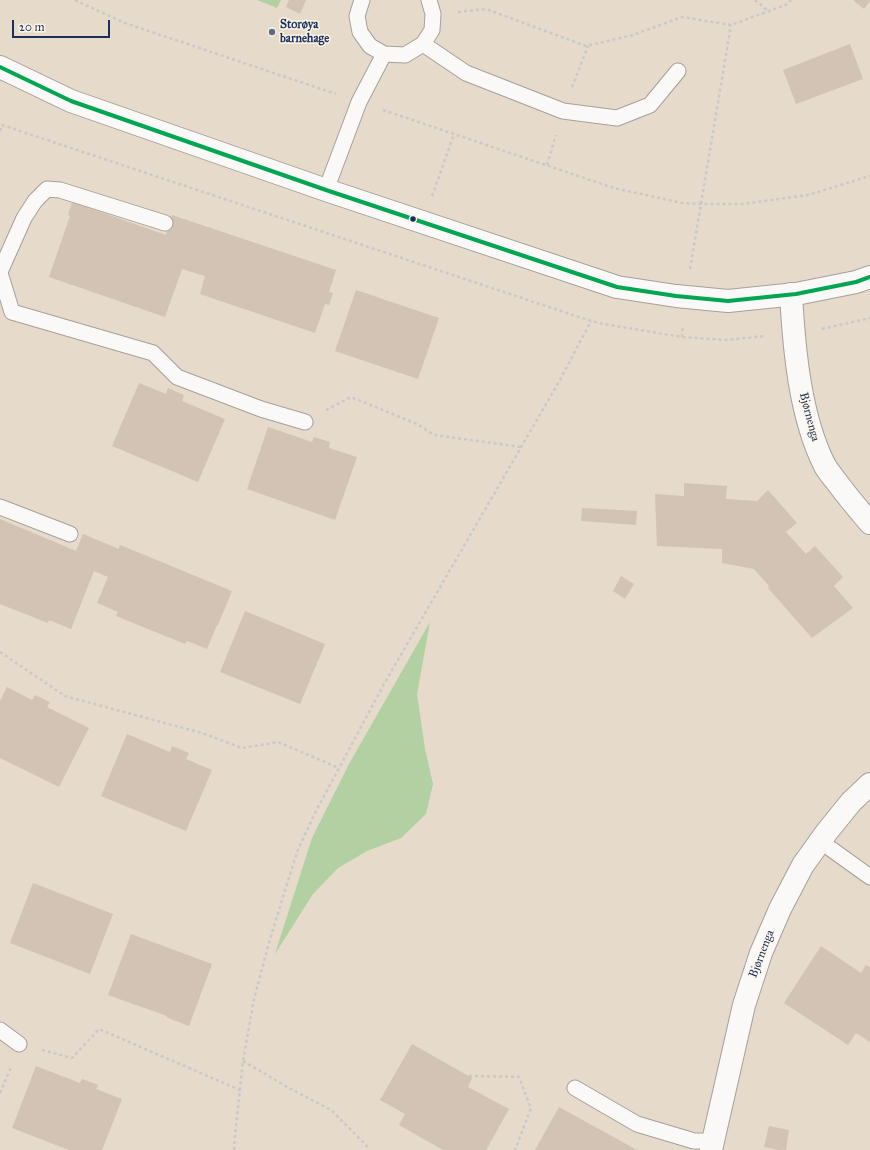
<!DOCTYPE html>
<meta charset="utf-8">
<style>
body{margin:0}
#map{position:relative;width:870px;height:1150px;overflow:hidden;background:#e6daca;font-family:"IM FELL Great Primer",serif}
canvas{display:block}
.scale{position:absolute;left:12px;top:20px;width:98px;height:18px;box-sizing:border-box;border:2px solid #1b2f5e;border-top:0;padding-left:5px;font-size:12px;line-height:14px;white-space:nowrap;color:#1b2f5e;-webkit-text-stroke:3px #fcf5e5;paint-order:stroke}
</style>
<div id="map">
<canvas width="870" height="1150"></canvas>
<div class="scale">20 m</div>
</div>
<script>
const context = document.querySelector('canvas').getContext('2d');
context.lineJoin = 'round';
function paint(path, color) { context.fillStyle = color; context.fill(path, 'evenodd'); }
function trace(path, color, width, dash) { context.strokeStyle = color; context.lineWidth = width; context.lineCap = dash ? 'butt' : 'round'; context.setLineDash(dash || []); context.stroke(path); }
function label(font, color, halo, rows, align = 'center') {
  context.font = font + ' "IM FELL Great Primer",serif'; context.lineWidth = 3; context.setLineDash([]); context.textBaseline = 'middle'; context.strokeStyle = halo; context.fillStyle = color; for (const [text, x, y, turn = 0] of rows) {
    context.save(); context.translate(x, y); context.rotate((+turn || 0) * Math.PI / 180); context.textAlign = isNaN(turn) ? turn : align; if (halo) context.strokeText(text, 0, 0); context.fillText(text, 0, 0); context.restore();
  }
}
paint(new Path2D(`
 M257,0h24l-4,8z
 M430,622l-13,72 8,55 8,35 -7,30 -25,24 -34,13 -29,17 -25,26 -38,60 37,-116 37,-74z`), '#b2d0a1');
paint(new Path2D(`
 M289,0h17l-6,14 -14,-7z
 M853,0h17v1l-6,8z
 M850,44l13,35 -67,25 -13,-34z
 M72,202l94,33 6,-20 164,55 -7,22 4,1 -4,12 -4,-1 -10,29 -115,-39 5,-18 -23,-7 -17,48 -116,-40 21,-61 -2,-1z
 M356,290l83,28 -21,61 -83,-28z
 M139,383l27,11 2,-6 16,7 -2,6 43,18 -27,63 -86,-36z
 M268,427l44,15 2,-5 16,5 -1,6 28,9 -22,63 -88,-31z
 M684,483l43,3 -1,13 31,2 11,-11 29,33 -11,9 20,22 9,-8 28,31 -9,9 19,22 -41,30 -44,-50 1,-2 -15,-17 -32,-6v-14l-65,-3 -2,-52 29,2z
 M582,508l55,3 -1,14 -55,-4z
 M0,519l76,32 7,-17 36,15 1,-4 112,46 -14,34h-1l-10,24 -20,-8 -2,3 -69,-28 2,-4 -21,-9 11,-26 -14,-6 -23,58 -22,-9 -1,3 -48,-19z
 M621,576l13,8 -9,15 -12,-8z
 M245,611l80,33 -25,60 -80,-32z
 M7,687l25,13 3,-5 15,7 -3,5 42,21 -30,59 -59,-29v-57z
 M127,734l43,18 2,-6 17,7 -3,6 26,11 -26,61 -85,-35z
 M33,883l80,31 -23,60 -80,-31z
 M131,934l81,30 -23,62 -23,-9 1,-1 -59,-21z
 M821,946l40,27 5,-8 4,2v75l-14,-9 -8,12 -64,-42z
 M412,1044l60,34 -4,9 41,22 -23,41h-43l-44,-25 6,-11 -25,-14z
 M36,1066l44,17 2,-4 16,6 -2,4 26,10 -20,51h-33l-57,-22z
 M559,1107l78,43h-102z
 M769,1126l20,4 -3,20h-7l-15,-3z`), '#d2c3b4');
const service = new Path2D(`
 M362,0l-5,16 3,16 10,14 14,8 21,1 18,-11 9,-14 1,-16 -4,-14
 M423,44l43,29 97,38 54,7 33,-13 28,-34
 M326,190l33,-88 25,-48
 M0,272l24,-54 11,-17 12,-12 13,1 105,33
 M0,273l12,39 141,41 24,24 84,32 44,13
 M0,507l70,27
 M820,841l50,36
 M0,1030l19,14
 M575,1088l62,36 57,17h19`);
const minor = new Path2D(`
 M791,294c3,55 9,123 34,172 3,5 7,10 11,15 11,15 22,28 34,42
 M711,1150l33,-145 17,-52 19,-44 23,-44 23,-32 25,-31 19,-18`);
const tertiary = new Path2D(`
 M0,67l71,34 255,89 291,97 59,9 52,5 68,-7 60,-12 14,-5`);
trace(service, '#a5a09c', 17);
trace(minor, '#a5a09c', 24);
trace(tertiary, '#a5a09c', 24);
trace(new Path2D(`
 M75,0l50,23 211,71
 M755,0l13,11
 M458,12l28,-3 100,37 47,-11 49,-18 49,8 57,-21 3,-4
 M572,87l16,-41
 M383,110l231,78 68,15 19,1h41l66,-9 62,-19
 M0,131l2,-6 589,196 13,3 78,13 44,3 39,-4
 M547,165l9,-30
 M432,196l22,-62
 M690,269l41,-244
 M822,329l48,-11
 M682,337l1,-11
 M326,410l25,-13 66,27 17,11 87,12
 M0,652l65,44 137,37 40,15 36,-6 61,26
 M42,1050l30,8 27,-29 141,61
 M243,1061l46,27 42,22 35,35 2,5
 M469,1076l50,1 12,31 -16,42
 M0,1093l11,-26
 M234,1150l1,-14 8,-75 11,-62 16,-60 27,-87 18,-39 69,-129 176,-304 31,-59`), '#cac9c9', 2.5, [3, 3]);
trace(service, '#fbf9f7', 15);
trace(minor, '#fbf9f7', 22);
trace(tertiary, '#fbf9f7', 22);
trace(new Path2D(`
 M0,67l71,34 255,89 291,97 59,9 52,5 68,-7 60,-12 14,-5`), '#00a651', 4);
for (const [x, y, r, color] of [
 [272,32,4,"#626b84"],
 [413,219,3.5,"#1b2f5e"]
]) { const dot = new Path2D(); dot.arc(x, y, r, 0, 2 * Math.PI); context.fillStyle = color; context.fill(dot); trace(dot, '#fcf5e5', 1.5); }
label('bold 12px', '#1b2f5e', '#fcf5e5', [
 ["Storøya",280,25],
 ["barnehage",280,39]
], 'left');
label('12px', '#1b2f5e', '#fcf5e5', [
 ["Bjørnenga",809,417,75],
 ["Bjørnenga",762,954,-69]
]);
</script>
